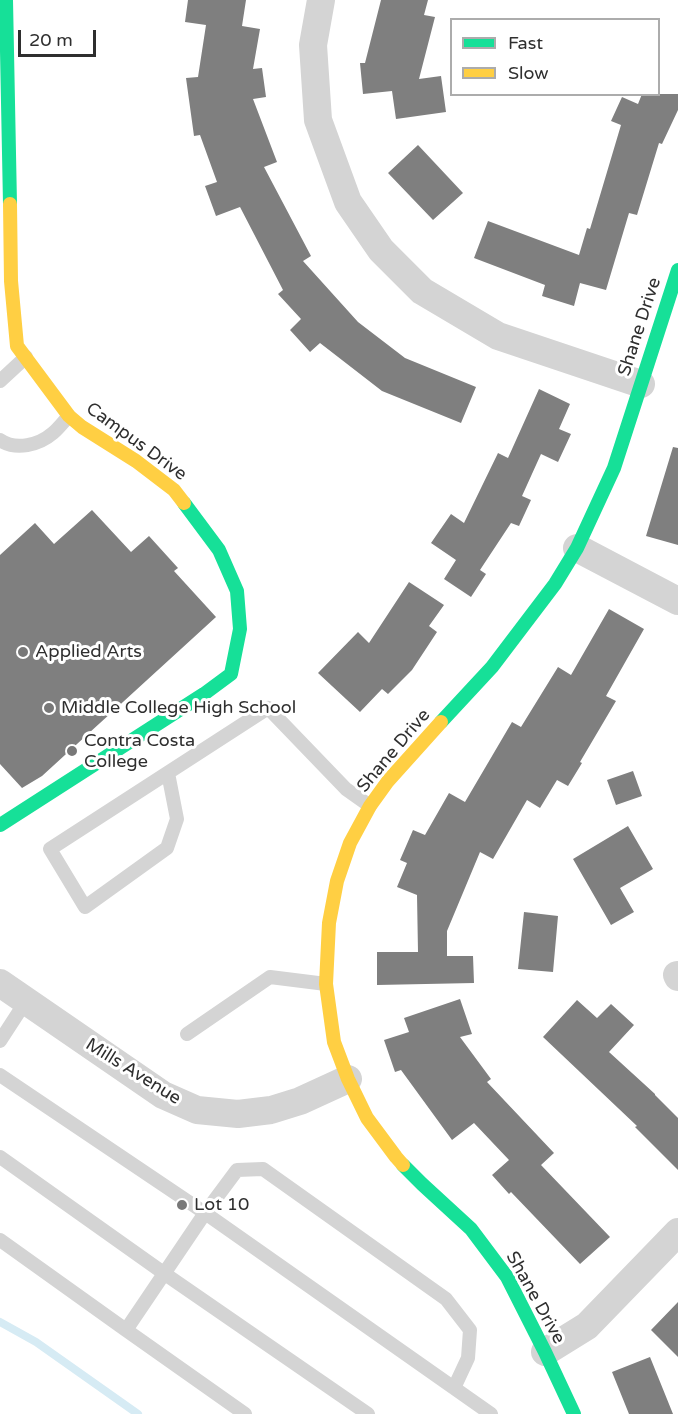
<!DOCTYPE html>
<style>
body{margin:0}
#map{position:relative;width:678px;height:1414px;overflow:hidden;background:#fff;font-family:"Varela Round",sans-serif}
canvas{display:block}
.legend{position:absolute;left:450px;top:18px;width:210px;height:78px;box-sizing:border-box;background:#fff;border:2px solid #acacac;margin:0;padding:8px 10px;list-style:none;font-size:18px;color:#2f2f2f}
.legend li{display:flex;align-items:center;gap:12px;height:30px}
.legend b{width:30px;border:2px solid #acacac}
.scale{position:absolute;left:18px;top:30px;width:78px;height:27px;box-sizing:border-box;border:3px solid #2f2f2f;border-top:0;padding-left:8px;font-size:18px;line-height:21px;white-space:nowrap;color:#2f2f2f;-webkit-text-stroke:4px #fff;paint-order:stroke}
</style>
<div id="map">
<canvas width="678" height="1414"></canvas>
<ul class="legend">
<li><b style="height:8px;background:#16e098"></b>Fast</li>
<li><b style="height:8px;background:#ffcf43"></b>Slow</li>
</ul>
<div class="scale">20 m</div>
</div>
<script>
const context = document.querySelector('canvas').getContext('2d');
context.lineJoin = 'round';
function trace(path, color, width, dash) { context.strokeStyle = color; context.lineWidth = width; context.lineCap = dash ? 'butt' : 'round'; context.setLineDash(dash || []); context.stroke(path); }
function paint(path, color) { context.fillStyle = color; context.fill(path, 'evenodd'); }
function label(font, color, halo, rows, align = 'center') {
  context.font = font + ' "Varela Round",sans-serif'; context.lineWidth = 6; context.setLineDash([]); context.textBaseline = 'middle'; context.strokeStyle = halo; context.fillStyle = color; for (const [text, x, y, turn = 0] of rows) {
    context.save(); context.translate(x, y); context.rotate((+turn || 0) * Math.PI / 180); context.textAlign = isNaN(turn) ? turn : align; if (halo) context.strokeText(text, 0, 0); context.fillText(text, 0, 0); context.restore();
  }
}
trace(new Path2D(`
 M0,1322l36,20 102,72`), '#d6ebf4', 8);
paint(new Path2D(`
 M188,0h58l-4,26 18,3 -7,40 9,-1 4,29 -13,2 24,63 -13,5 47,89 -8,5 55,61 47,36 71,29 -15,36 -79,-32 -62,-48 -10,9 -20,-22 11,-11 -23,-25 5,-4 -43,-83 -24,9 -11,-30 12,-4 -17,-47 -6,1 -8,-58 12,-1 8,-52 -21,-3z
 M381,0h47l-4,15 11,2 -16,62 22,-3 5,36 -50,7 -4,-28 -29,3 -3,-31h5z
 M642,94h36v16l-16,34 -3,-1 -22,72 -8,-2 -23,77 -26,-7 -6,23 -32,-10 3,-11 -71,-27 14,-37 91,34 8,-27 3,1 31,-104 -10,-4 11,-24 16,7z
 M418,145l45,48 -30,27 -45,-47z
 M539,389l31,15 -11,25 12,5 -13,28 -17,-8 -19,42 9,4 -12,26 -8,-3 -31,47 6,4 -15,23 -27,-18 12,-19 -25,-17 20,-29 13,9 34,-70 10,5z
 M673,447l5,1v97l-32,-9z
 M92,510l39,42 18,-16 29,32 -4,3 42,46 -174,159 -20,12 -22,-24v-209l35,-32 19,21z
 M409,582l35,23 -15,21 8,6 -25,38 -24,24 -6,-5 -22,23 -42,-39 40,-41 11,11z
 M609,609l35,20 -38,67 10,5 -36,61 2,1 -14,23 -11,-6 -17,28 -13,-8 -34,59 -13,-7 -33,79v25h26l1,27 -97,2v-33h41l-1,-57 -20,-8 10,-24 -7,-3 13,-30 12,5 24,-42 16,9 47,-80 9,5 37,-60 13,8z
 M633,771l9,25 -26,9 -9,-25z
 M628,826l25,43 -33,19 14,24 -23,13 -38,-66z
 M524,912l34,4 -5,56 -35,-3z
 M460,999l12,35 -12,3 31,42 -4,3 67,71 -13,12 69,72 -30,27 -69,-72 -2,2 -17,-19 17,-15 -35,-37 -22,17 -51,-70 -6,2 -11,-32 25,-8 -5,-14z
 M577,1000l20,18 14,-14 23,21 -25,27 46,42v1l23,23v52l-43,-43 2,-1 -94,-89z
 M678,1302v55l-27,-27z
 M650,1357l23,57h-44l-17,-42z`), '#7f7f7f');
trace(new Path2D(`
 M0,381l26,-24
 M0,440c16,11 39,5 53,-7 6,-5 11,-12 16,-17
 M168,773l9,46 -10,29 -82,59 -35,-58 218,-141 78,81 24,17
 M187,1034l83,-57 56,7
 M0,1041l26,-40
 M0,1075l205,138 286,201
 M0,1157l165,117 203,140
 M0,1240l126,90 79,-117 32,-43 26,-1 183,130 24,31 -2,28 -14,30
 M126,1330l119,84`), '#d4d4d4', 14);
trace(new Path2D(`
 M321,0l-8,45 5,75 30,82 33,48 41,41 76,45 143,48
 M577,548l101,53
 M677,975l1,2
 M0,983l163,112 34,15 41,4 33,-4 29,-9 48,-22
 M545,1352l42,-26 91,-94`), '#d4d4d4', 28);
trace(new Path2D(`
 M6,0l4,204
 M441,722l51,-55 63,-83 22,-36 37,-80 64,-198
 M0,825l204,-131 27,-20 9,-45 -3,-38 -18,-41 -35,-47
 M403,1165l19,19 49,45 36,48 38,75 29,62`), '#16e098', 14);
trace(new Path2D(`
 M10,204l1,77 6,65 52,70 13,11 54,34 38,29 10,13
 M403,1165l-7,-8 -29,-39 -19,-39 -14,-37 -8,-58 3,-61 8,-42 13,-38 20,-37 18,-25 53,-59`), '#ffcf43', 14);
for (const [x, y, r, color] of [
 [23,652,6,"#787878"],
 [49,708,6,"#787878"],
 [72,751,6,"#787878"],
 [182,1205,6,"#787878"]
]) { const dot = new Path2D(); dot.arc(x, y, r, 0, 2 * Math.PI); context.fillStyle = color; context.fill(dot); trace(dot, '#fff', 2); }
label('18px', '#2f2f2f', '#fff', [
 ["Shane Drive",640,327,-72],
 ["Campus Drive",136,442,36],
 ["Shane Drive",394,751,-50],
 ["Mills Avenue",133,1072,32],
 ["Shane Drive",535,1298,61]
]);
label('18px', '#2f2f2f', '#fff', [
 ["Applied Arts",35,652],
 ["Middle College High School",61,708],
 ["Contra Costa",84,741],
 ["College",84,762],
 ["Lot 10",194,1205]
], 'left');
</script>
